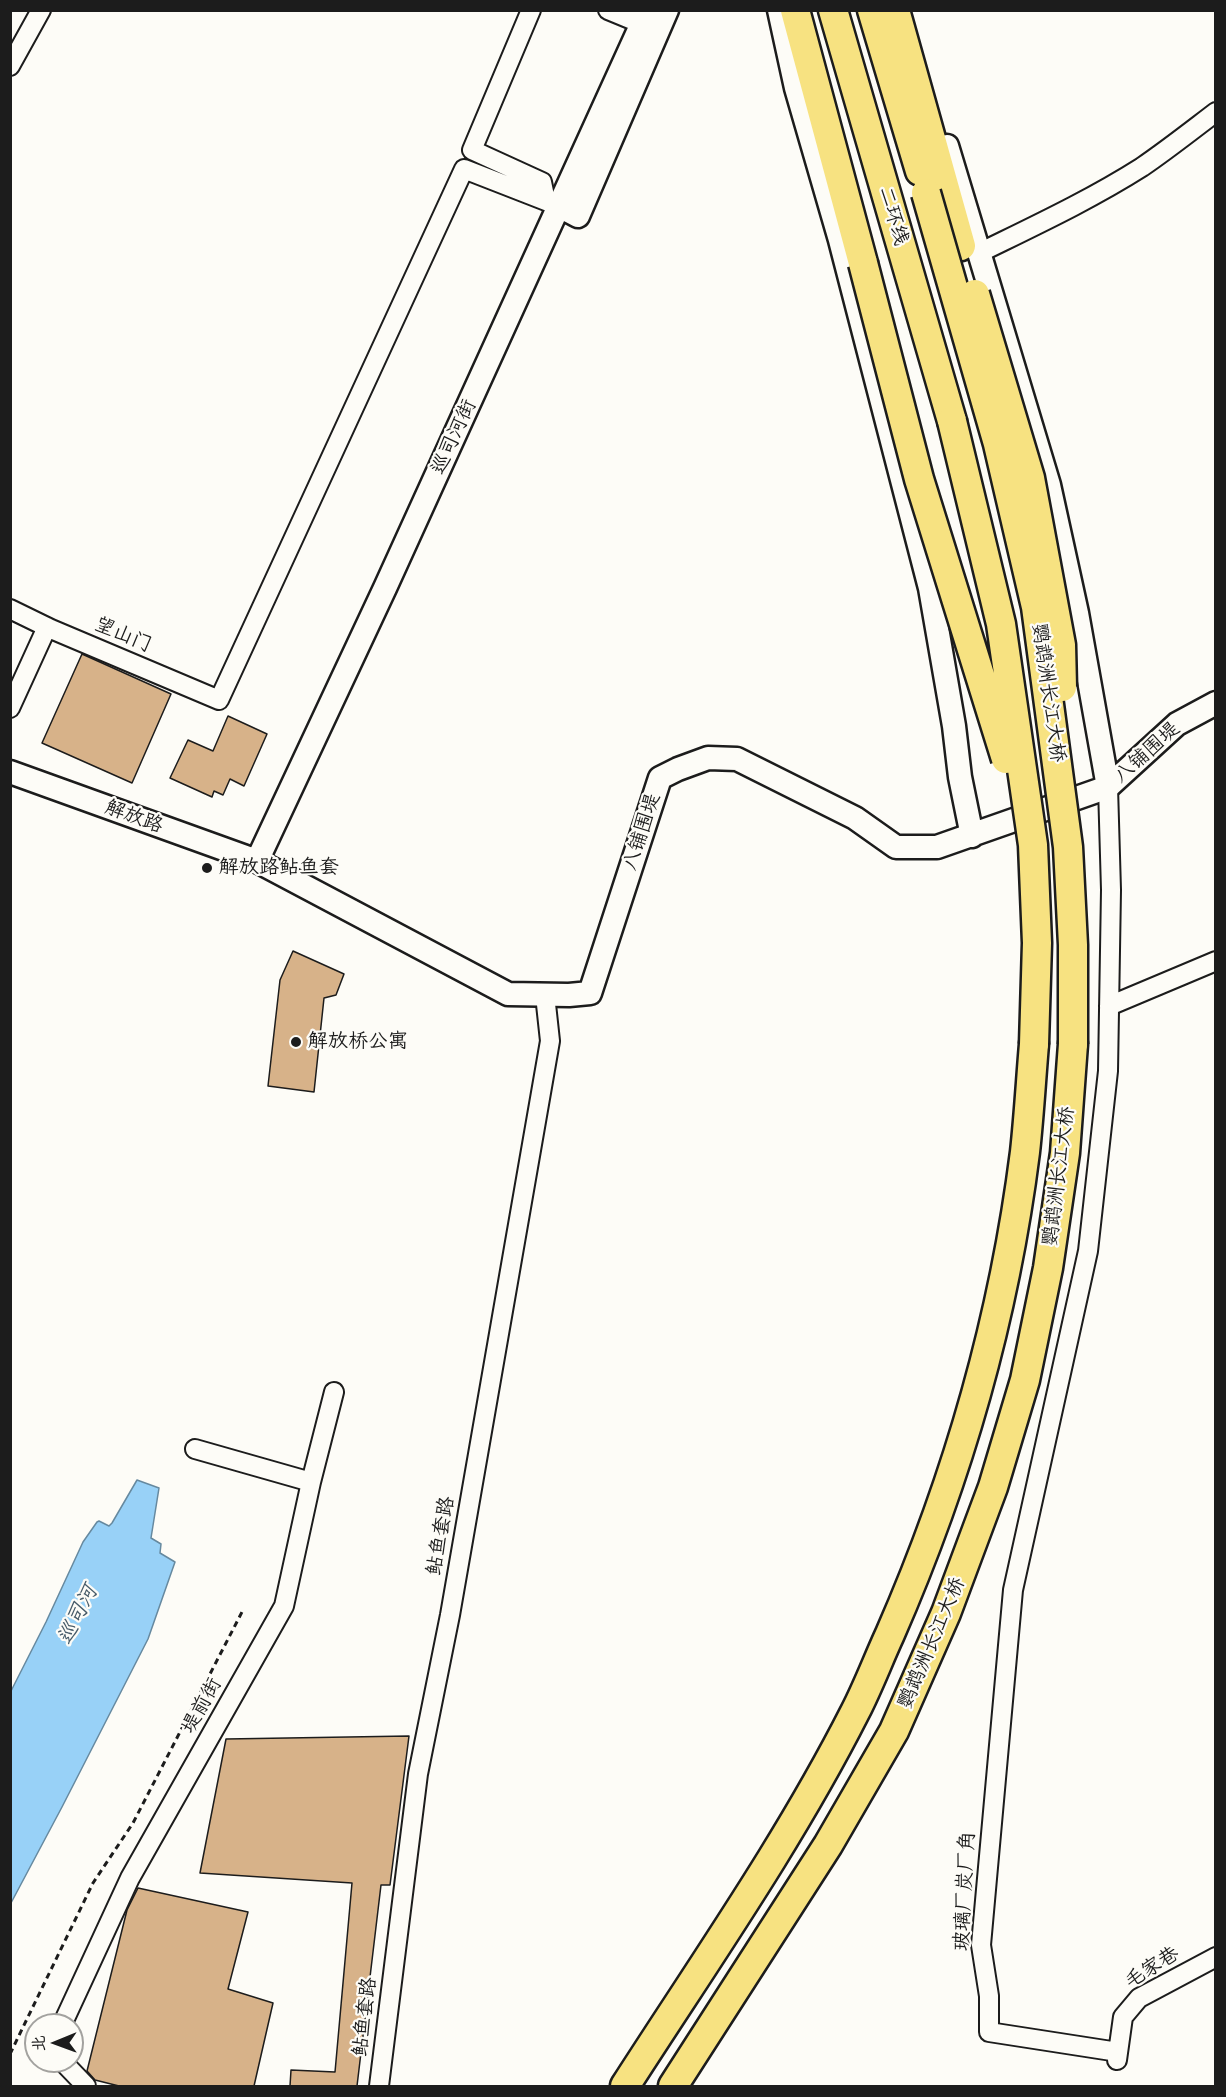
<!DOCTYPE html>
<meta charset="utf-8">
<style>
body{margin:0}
#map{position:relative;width:1226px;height:2097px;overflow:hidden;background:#fdfcf7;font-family:"Patrick Hand","LXGW WenKai TC",sans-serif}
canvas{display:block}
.frame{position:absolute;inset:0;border:12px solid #1c1c1c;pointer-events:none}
.north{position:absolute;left:24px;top:2013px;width:60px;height:60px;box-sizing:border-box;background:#fdfcf7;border:2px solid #a3a29f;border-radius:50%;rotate:269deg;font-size:16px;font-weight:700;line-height:24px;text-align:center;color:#1c1c1c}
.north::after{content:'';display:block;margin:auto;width:21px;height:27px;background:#1c1c1c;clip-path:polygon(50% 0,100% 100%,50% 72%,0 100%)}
</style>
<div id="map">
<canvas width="1226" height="2097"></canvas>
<div class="frame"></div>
<div class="north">北</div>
</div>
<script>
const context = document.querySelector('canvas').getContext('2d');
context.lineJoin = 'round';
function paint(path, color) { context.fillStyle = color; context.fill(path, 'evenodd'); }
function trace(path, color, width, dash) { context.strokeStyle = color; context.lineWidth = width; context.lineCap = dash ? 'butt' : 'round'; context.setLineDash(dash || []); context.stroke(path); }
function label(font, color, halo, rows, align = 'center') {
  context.font = font + ' "Patrick Hand","LXGW WenKai TC",sans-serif'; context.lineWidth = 4.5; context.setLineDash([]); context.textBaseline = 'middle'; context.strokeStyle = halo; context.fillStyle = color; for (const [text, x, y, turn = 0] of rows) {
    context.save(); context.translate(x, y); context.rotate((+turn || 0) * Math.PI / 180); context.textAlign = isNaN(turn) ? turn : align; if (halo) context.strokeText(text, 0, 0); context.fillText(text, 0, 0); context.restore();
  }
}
const water = new Path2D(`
 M137,1480l22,8 -8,50 10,6 -1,9 15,9 -27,77 -86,168 -51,96v-212l35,-69 37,-80 14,-20 2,-1 10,5 3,-3z`);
paint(water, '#98d1f7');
trace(water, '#66899f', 1.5);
const building = new Path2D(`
 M82,654l89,40 -39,89 -90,-40z
 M228,716l39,18 -23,52 -14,-7 -7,16 -9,-4 -2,6 -42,-19 18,-38 25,11z
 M293,951l51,23 -8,21 -12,3 -10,94 -46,-6 12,-106z
 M409,1736l-19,149h-9l-24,201h-67l1,-16 44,2 17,-189 -152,-10 26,-134z
 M138,1888l110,24 -20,77 45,14 -19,83h-135l-24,-6 -8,-9 40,-161z`);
paint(building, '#d7b289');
trace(building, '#1c1c1c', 1.5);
const minor = new Path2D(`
 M531,10l-59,140 70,32 4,19
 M608,10l34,14
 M10,66l31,-56
 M979,253c55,-27 111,-53 163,-86 25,-17 49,-36 74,-55
 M10,609l41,20 168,71 245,-531 95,37
 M10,708l37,-81
 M1108,787l3,103 -3,181 -20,180 -75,339 -32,355 8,51v36l129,20
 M1109,1006l107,-45
 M195,1449l116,33
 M62,2025l68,-147 154,-272 27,-124 23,-90
 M1117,2060l6,-43 16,-19 77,-41
 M62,2061l24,25
 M379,2086l39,-312 32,-159 100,-574 -5,-46`);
const tertiary = new Path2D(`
 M779,10l17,78 44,152 90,348 24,138 6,51 12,59
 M947,146l102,339 28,128 31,174
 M559,206l19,10 89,-206
 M10,772l247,89 251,133 61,1 21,-2 70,-215 18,-9 30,-11 29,1 118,59 41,29h41l171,-60 69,-63 39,-21
 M257,861l128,-273 263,-578`);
const trunk = new Path2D(`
 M795,10l68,253
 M833,10l119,411
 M872,10l48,161
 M895,10l66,236
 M625,2086c79,-123 164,-244 230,-374 13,-25 23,-52 35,-78 67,-153 114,-316 135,-482 4,-36 6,-73 9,-108
 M673,2086l155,-241 66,-114 52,-118 47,-126 32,-107 23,-112 17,-115 8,-109`);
trace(minor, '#1c1c1c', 22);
trace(tertiary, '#1c1c1c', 27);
trace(trunk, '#1c1c1c', 33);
trace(new Path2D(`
 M10,2054l83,-171 40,-60 109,-211`), '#1c1c1c', 3, [6, 4.5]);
trace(minor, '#fdfcf7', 18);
trace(tertiary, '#fdfcf7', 22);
trace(trunk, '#f7e281', 28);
const trunkBridge = new Path2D(`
 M926,193l72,251 38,163 32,240 5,98v99
 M863,263l56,216 87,280
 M975,294l55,184 31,167 1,42
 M952,421l49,203 32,221 4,98 -3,101`);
trace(trunkBridge, '#1c1c1c', 33, []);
trace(trunkBridge, '#f7e281', 28);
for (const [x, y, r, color] of [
 [207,868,6,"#1c1c1c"],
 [296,1042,6,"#1c1c1c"]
]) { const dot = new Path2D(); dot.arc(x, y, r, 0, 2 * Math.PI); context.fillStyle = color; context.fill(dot); trace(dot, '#fdfcf7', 2); }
label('20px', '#1c1c1c', '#fdfcf7', [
 ["二环线",893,216,74],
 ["巡司河街",454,437,-65],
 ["望山门",123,635,23],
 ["鹦鹉洲长江大桥",1048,693,82],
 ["八铺围堤",1147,753,-42],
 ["解放路",134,817,20],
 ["八铺围堤",642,832,-72],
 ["鹦鹉洲长江大桥",1059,1176,-83],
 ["鲇鱼套路",441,1536,-80],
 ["鹦鹉洲长江大桥",932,1643,-67],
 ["堤前街",202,1706,-61],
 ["玻璃厂炭厂角",965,1891,-87],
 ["毛家巷",1152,1968,-32],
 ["鲇鱼套路",365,2017,-83]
]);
label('20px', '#1c1c1c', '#fdfcf7', [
 ["解放路鲇鱼套",219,868],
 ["解放桥公寓",308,1042]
], 'left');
label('italic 21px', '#475b69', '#fdfcf7', [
 ["巡司河",78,1615,-63]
]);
</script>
